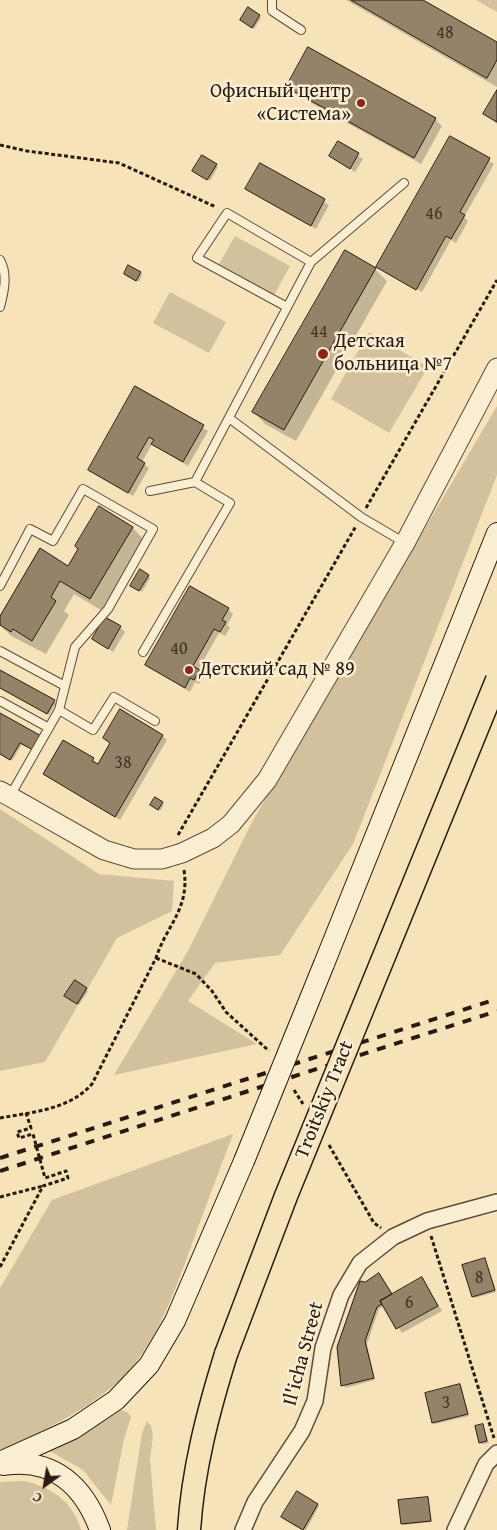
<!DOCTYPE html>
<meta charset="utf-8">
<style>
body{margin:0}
#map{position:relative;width:497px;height:1530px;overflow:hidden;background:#f6e3b9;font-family:"Gentium Book Plus",serif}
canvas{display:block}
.north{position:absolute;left:20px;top:1460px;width:50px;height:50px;-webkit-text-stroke:4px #f9edd2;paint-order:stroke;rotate:212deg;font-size:14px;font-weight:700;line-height:20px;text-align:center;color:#291a12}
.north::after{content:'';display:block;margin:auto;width:18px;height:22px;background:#291a12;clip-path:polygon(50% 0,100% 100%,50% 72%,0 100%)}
</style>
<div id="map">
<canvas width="497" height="1530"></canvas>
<div class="north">С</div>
</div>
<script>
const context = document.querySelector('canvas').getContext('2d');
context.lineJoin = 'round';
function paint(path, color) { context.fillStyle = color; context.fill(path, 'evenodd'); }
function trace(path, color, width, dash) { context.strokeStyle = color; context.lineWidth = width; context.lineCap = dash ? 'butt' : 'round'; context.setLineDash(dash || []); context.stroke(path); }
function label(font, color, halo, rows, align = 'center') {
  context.font = font + ' "Gentium Book Plus",serif'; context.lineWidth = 5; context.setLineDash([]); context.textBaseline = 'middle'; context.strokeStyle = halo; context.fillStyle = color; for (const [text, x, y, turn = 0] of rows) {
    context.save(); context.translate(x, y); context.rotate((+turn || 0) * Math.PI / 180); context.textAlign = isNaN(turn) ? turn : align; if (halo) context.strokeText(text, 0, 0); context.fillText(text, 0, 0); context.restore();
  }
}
paint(new Path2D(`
 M476,0h21v12z
 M235,236l55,30 -16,29 -55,-31z
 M170,292l56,30 -17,31 -56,-30z
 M369,332l59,35 -39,66 -58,-34z
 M497,406v69l-144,369 -73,111 -65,8 -27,38 69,43 -143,31 74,-124 65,-131z
 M0,809l99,65 75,7 -2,30 -55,27 -72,124 -45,9z
 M233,1134c-12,32 -24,64 -36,96 -20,54 -39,118 -84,156 -33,28 -74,47 -113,64v-162l52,-88z
 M121,1410l6,2 4,5 -7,22 -13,66 -28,-35 -33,-19 29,-14z
 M147,1421l4,5 2,10 -3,23 6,71h-29l15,-97z
 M23,1481c27,5 50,20 58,49h-81v-48z`), '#d3c19d');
paint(new Path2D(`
 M346,0h74l77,44v43z
 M259,16l2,2 -7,11 -10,-7z
 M309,49l126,70 7,7 -21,38 -126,-70 -7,-7z
 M497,92v32l-12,-10z
 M451,137l43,27 -30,53 4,4 -12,22 -5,-3 -29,52 -44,-25z
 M338,143l25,16 -8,13 -24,-16z
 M260,164l69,41 -13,24 -69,-40z
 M216,165l2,2 -8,14 -14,-8z
 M129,267l13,8 -3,7 -12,-6z
 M375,269l12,12 -91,160 -31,-17 -11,-12z
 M136,388l72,43 -20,35 -36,-22 -10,18 7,6 -16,28 -43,-26z
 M99,508l34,20 13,14 -42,70 -30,-18 -10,17 5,4 -23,39 -35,-18 -11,-11v-7l69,-51z
 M148,576l2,2 -8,14 -8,-5z
 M228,609l5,5 -6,11 3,3 -5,8 -6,-3 -21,37 6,6 -5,8 -4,-2 -5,10 -43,-27z
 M120,627l5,5 -12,20 -19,-13z
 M0,671l54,30 2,2 -7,12 -49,-27z
 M0,714l37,38 -15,-8 -10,17 -12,-7z
 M163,736l4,4 -47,80 -76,-46 49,-15 6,6 12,-21 -6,-6z
 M162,803l2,2 -4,6 -6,-4z
 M86,989l2,2 -9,14 -11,-7z
 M485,1260l11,32 -21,6 -2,-2z
 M381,1277l11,18 30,-17 20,33 -40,22 -18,-27 -5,3 -12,35 8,36 -30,8 -6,-41 26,-64z
 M460,1386l9,30 -34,8 -2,-2z
 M483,1426l6,17 -7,1 -2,-2z
 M427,1498l5,24 -28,3 -2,-2z
 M317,1505l2,1 -13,24 -21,-11z`), '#0003');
const building = new Path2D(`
 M351,0h72l74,42v18l-10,18z
 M248,7l12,8 -8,13 -12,-8z
 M308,47l128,71 -22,40 -128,-71z
 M497,90v32l-14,-8z
 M450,136l40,22 -30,54 5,3 -14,24 -5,-3 -30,54 -40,-23z
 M338,141l21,12 -9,16 -21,-13z
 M202,155l15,9 -10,16 -15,-9z
 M260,163l65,36 -14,27 -66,-37z
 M345,250l31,18 -92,162 -32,-18z
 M128,265l13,7 -5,9 -12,-7z
 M135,386l69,39 -21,37 -32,-18 3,-4 -5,-3 -12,21 8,5 -17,30 -40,-23z
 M99,506l34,21 -43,72 -30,-18 -9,16 5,4 -24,40 -19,-12 -2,3 -11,-7v-9l40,-68 28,18 10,-17 -3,-3z
 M140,569l9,6 -10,16 -9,-5z
 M190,586l39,22 -7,12 4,2 -6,10 -6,-3 -21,37 7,4 -6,10 -4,-2 -5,10 -40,-23z
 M105,617l16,9 -13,23 -16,-10z
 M0,670l55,30 -8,14 -47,-26z
 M120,709l43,26 -48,82 -72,-43 20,-34 31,18 -2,3 6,3 12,-21 -7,-5z
 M0,713l43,24 -8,14 -15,-8 -10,17 -10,-6z
 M155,797l8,5 -5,8 -8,-5z
 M75,980l12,8 -10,16 -13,-8z
 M485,1258l10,32 -23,7 -10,-32z
 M379,1273l13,21 -12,7 2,3 -5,3 -12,34 9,37 -33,8 -4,-39 23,-66 5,1z
 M422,1277l16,29 -42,23 -16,-28z
 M460,1384l8,30 -36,9 -7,-30z
 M483,1424l4,17 -8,2 -4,-17z
 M297,1491l21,13 -15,26 -22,-13z
 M428,1497l3,24 -30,3 -3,-24z`);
paint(building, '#948369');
trace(building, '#291a12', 1);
const service = new Path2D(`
 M272,0v11l29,19
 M0,260c8,14 4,32 0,47
 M287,307l-90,-49 30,-45 84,49
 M229,418l132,99 44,26
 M150,491l45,-9 116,-220 93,-79
 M0,586l30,-57 23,12 30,-52 70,40 -45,80 -33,38 -16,63 -49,86
 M0,651l65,35
 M143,652l87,-149 -35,-21
 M0,701l49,27
 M59,710l34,20 21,-33 41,24`);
const minor = new Path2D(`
 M243,1530l12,-28 47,-71 13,-30 8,-53 18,-53 19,-32 33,-26 34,-16 70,-19
 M455,1530l31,-66 11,-11`);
const tertiary = new Path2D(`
 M0,791l104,59 30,9h28l20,-6 31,-15 18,-14 36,-44 138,-237 92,-175`);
const secondary = new Path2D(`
 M324,964l173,-431
 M0,1462l73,-33 43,-29 33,-35 26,-44 69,-160
 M4,1465c49,-8 80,21 96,65`);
const primary = new Path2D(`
 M189,1530c4,-61 19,-118 37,-176`);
trace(service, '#5c4c3c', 10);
trace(minor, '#5c4c3c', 18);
trace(tertiary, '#5c4c3c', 21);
trace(secondary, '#291a12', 22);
trace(primary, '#291a12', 25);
trace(new Path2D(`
 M0,145l27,6 92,12 97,44
 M366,508l131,-228
 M178,835l178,-309
 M156,958l40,16 16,17 14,21 43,39
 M294,1090l9,14
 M0,1118c32,-6 69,-8 92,-34l64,-126c10,-32 34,-49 28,-88
 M329,1145l45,78 7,5
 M0,1197l43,-11
 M431,1236l63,202
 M0,1267l43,-81 25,-8 -2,-7 -21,7 -12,-44 -14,4 -2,-6 14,-4 -5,-15`), '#291a12', 3, [4, 2.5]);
trace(service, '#f9edd2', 8);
trace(minor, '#f9edd2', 15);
trace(tertiary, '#f9edd2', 19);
trace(secondary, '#f9edd2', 20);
trace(primary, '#f6e3b9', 22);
trace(new Path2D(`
 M0,1158l497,-159
 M0,1171l497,-160`), '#291a12', 4, [9, 9]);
const secondaryBridge = new Path2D(`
 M244,1161l80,-197`);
const primaryBridge = new Path2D(`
 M226,1354l60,-158 211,-516`);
trace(secondaryBridge, '#291a12', 22, []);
trace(primaryBridge, '#291a12', 25, []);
trace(secondaryBridge, '#f9edd2', 20);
trace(primaryBridge, '#f6e3b9', 22);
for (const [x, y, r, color] of [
 [361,103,5,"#8f2418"],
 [323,354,6,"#8f2418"],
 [189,670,5,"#8f2418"]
]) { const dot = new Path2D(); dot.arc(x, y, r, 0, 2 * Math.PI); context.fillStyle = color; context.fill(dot); trace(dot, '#f9edd2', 2); }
label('18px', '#443428', null, [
 ["48",445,33],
 ["46",434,214],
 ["44",319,332],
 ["40",179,649],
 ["38",123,763],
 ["8",479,1278],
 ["6",409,1303],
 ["3",446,1403]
]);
label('20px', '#291a12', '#f9edd2', [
 ["Офисный центр",351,92,"right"],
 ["«Система»",351,115,"right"],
 ["Детская",334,342],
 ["больница №7",334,365],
 ["Детский сад № 89",199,670]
], 'left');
label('20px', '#291a12', '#f9edd2', [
 ["Troitskiy Tract",325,1100,-68],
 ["Il'icha Street",304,1354,-75]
]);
</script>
